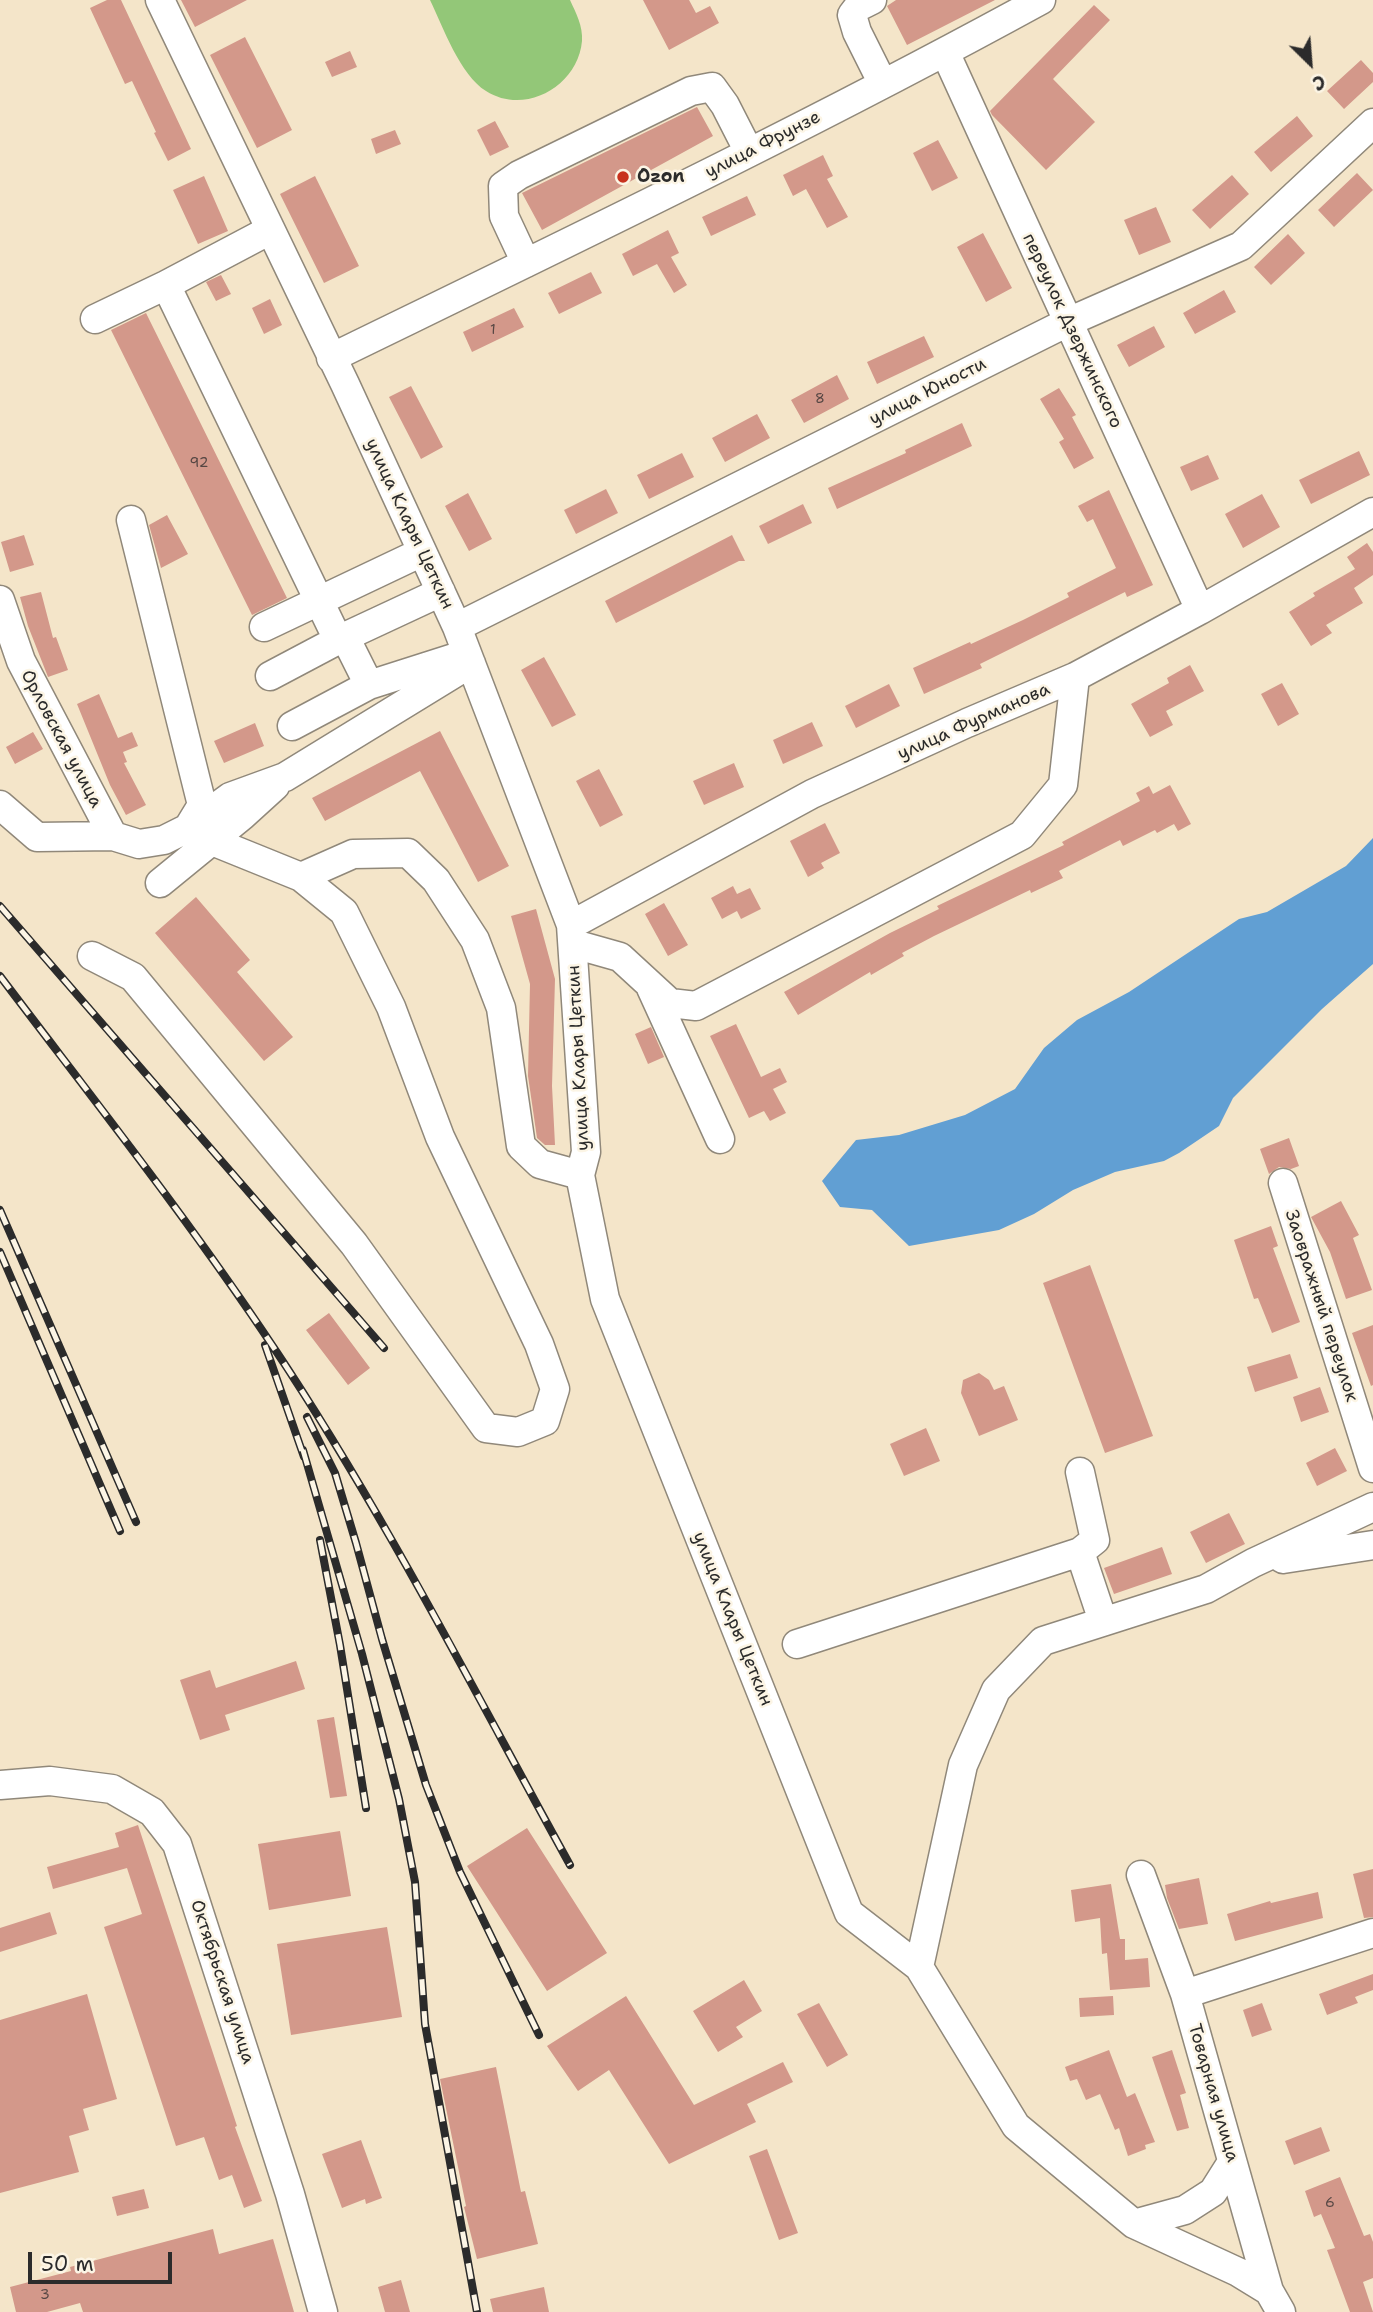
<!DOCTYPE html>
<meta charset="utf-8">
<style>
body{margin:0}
#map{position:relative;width:1373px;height:2312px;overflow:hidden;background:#f4e5c9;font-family:"Shantell Sans",sans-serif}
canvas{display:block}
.north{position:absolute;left:1275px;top:28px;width:70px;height:70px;-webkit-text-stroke:5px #fcf5e5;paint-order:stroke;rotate:155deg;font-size:19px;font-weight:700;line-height:28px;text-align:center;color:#2b2b2b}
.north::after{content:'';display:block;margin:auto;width:24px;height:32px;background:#2b2b2b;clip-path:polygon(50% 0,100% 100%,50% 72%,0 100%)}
.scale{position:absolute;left:28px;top:2252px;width:144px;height:32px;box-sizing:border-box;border:4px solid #2b2b2b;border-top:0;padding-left:9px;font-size:21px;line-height:24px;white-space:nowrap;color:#2b2b2b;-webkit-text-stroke:5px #fcf5e5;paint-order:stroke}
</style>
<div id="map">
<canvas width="1373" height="2312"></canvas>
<div class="north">С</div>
<div class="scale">50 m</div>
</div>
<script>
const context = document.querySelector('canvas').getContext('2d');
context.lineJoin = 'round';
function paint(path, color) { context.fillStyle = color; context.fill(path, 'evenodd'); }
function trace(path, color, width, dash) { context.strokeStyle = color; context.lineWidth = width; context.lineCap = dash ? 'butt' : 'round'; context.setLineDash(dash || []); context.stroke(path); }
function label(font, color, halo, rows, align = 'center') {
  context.font = font + ' "Shantell Sans",sans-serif'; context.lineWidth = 5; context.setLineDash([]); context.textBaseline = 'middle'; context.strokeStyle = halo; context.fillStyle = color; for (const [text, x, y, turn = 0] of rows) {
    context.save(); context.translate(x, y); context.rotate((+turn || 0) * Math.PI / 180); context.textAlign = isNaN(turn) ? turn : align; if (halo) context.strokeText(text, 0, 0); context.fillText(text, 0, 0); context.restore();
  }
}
paint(new Path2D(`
 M430,0h140c6,13 13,26 12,41 -4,45 -57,75 -96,50 -26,-16 -43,-64 -56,-91z`), '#93c778');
paint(new Path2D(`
 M1373,838v126l-51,45 -89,89 -14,28 -40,27 -15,8 -49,11 -42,18 -39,24 -35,16 -90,16 -37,-36 -32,-3 -18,-26 34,-41 43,-5 66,-20 50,-26 29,-41 33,-28 52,-28 110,-73 28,-7 79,-46z`), '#619fd3');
paint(new Path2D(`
 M107,0h14l70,149 -23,12 -14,-28 2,-1 -24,-51 -7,3 -35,-76z
 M181,0h66l-52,27z
 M643,0h46l7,13 14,-7 9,17 -50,27z
 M896,0h99l-88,45 -20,-39z
 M1094,5l16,15 -57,59 42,43 -49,48 -54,-55 -2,-4z
 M245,37l47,93 -35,18 -47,-93z
 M350,51l7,16 -25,10 -7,-15z
 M1361,60l12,13v9l-29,27 -17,-18z
 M697,107l16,29 -171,94 -20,-37z
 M1297,116l16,20 -42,36 -17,-20z
 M495,121l14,26 -19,9 -13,-26z
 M395,130l6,14 -25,10 -5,-15z
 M938,140l20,38 -26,13 -19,-38z
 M823,155l10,21 -6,3 21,38 -21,11 -21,-39 -13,7 -10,-21z
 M1357,173l16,17 -39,37 -16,-17z
 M1232,175l17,19 -39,35 -18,-19z
 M204,176l24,55 -30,13 -25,-54z
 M315,176l44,90 -35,17 -44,-89z
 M747,196l9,19 -45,21 -9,-19z
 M1156,207l15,35 -32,13 -15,-35z
 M668,230l11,23 -8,4 16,28 -13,8 -17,-29 -24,12 -11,-22z
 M983,233l29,55 -26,14 -29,-55z
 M1288,234l17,19 -34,32 -17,-18z
 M591,272l11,21 -43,21 -11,-21z
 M221,275l10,19 -15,7 -10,-19z
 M1224,290l12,22 -41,22 -12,-21z
 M270,299l12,26 -18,9 -12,-26z
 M514,308l10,19 -52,25 -9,-20z
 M146,313l141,285 -35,17 -141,-285z
 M1154,326l11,21 -36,20 -12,-22z
 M924,336l10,21 -57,27 -10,-22z
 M837,375l12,24 -45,24 -13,-23z
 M411,386l32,61 -22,12 -32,-62z
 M1059,388l17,27 -4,2 22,41 -20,11 -15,-27 5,-3 -24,-40z
 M757,414l13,24 -45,24 -13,-24z
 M962,423l10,23 -135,63 -9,-21 78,-35 -1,-3z
 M1359,451l11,24 -59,29 -12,-24z
 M682,453l12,24 -45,22 -12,-24z
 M1208,455l11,24 -28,12 -11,-24z
 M606,489l12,24 -42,21 -12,-24z
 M1109,490l44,95 -26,12 -2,-5 -145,72 2,4 -58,26 -11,-26 57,-26 1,2 52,-24 46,-23 -2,-4 49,-25 -23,-49 -6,3 -9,-16z
 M468,493l24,46 -23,12 -24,-45z
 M1262,494l18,33 -37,21 -18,-34z
 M803,504l9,19 -44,21 -9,-18z
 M167,515l21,39 -27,14 -12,-43z
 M24,535l10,30 -24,7 -9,-30z
 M732,535l13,26h-6l-123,62 -11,-22z
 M1367,543l6,9v23l-19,13 9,15 -37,22 6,8 -21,13 -22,-34 26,-16 -2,-3 42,-24 -8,-12z
 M41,592l12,46 3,-1 12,33 -20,7 -20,-51 -8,-29z
 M544,657l32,58 -24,12 -31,-57z
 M1190,665l14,26 -38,20 7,14 -23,12 -19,-33 38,-21 -2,-5z
 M1282,683l17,31 -21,12 -17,-32z
 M889,684l11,22 -44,22 -11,-22z
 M99,694l19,44 14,-6 6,14 -15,6 4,10 -3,1 22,42 -20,10 -16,-30 -33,-81z
 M812,722l11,24 -40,18 -10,-24z
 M255,723l9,23 -40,17 -10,-22z
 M440,731l69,135 -31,16 -58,-111 -95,50 -13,-23z
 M33,732l10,17 -28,15 -9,-17z
 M734,763l10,24 -40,18 -11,-24z
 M599,769l24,46 -23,12 -24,-46z
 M1170,785l21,39 -13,7 -4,-7 -17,9 -2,-3 -32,16 -3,-6 -61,31 4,7 -32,15 -1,-3 -96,46 -32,17 2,3 -33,19 -1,-3 -72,43 -14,-23 106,-59 49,-24 -2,-3 127,-61 -2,-3 78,-41 -4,-8 13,-7 4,8z
 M825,823l15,30 -19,10 3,5 -16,9 -18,-36z
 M733,886l4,8 13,-6 11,21 -20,10 -4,-8 -15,8 -11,-21z
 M196,897l54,63 -13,12 56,65 -29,24 -109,-128z
 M664,903l24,42 -20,11 -23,-42z
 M536,909l19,70 -3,107 3,59h-10l-8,-7 -9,-62 2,-92 -19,-68z
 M736,1024l25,53 19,-9 7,14 -14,7 13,24 -16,8 -6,-10 -15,7 -39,-82z
 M651,1027l13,30 -16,7 -13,-30z
 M1289,1138l10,28 -8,3 -12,-2 -10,7 -9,-25z
 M1341,1201l18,34 -6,3 19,52 -26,9 -16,-47 -19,-35z
 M1271,1226l7,20 -5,2 27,74 -28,11 -14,-35 -4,1 -20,-59z
 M1090,1265l63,171 -48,17 -62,-170z
 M329,1313l41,55 -22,17 -42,-55z
 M1373,1325v60l-2,1 -19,-53z
 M1290,1354l8,24 -43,14 -8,-25z
 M979,1373l10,7 5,10 10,-4 14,34 -39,16 -18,-43 2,-13z
 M1320,1387l9,25 -28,10 -8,-25z
 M926,1428l14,33 -36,15 -14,-32z
 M1335,1448l12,23 -30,15 -11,-23z
 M1229,1513l16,31 -39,19 -16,-31z
 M1162,1547l10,27 -58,20 -10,-26z
 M296,1661l9,28 -80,26 5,15 -30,10 -20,-60 30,-10 6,18z
 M334,1717l13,79 -17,2 -13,-78z
 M138,1825l99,301 -2,1 27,74 -18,7 -12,-33 -13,5 -15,-43 -28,9 -72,-219 38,-13 -15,-46 -74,21 -6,-22 72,-20 -4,-14z
 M527,1828l80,125 -60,38 -80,-125z
 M340,1831l11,65 -82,14 -11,-66z
 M1373,1869v48l-9,1 -11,-44z
 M1199,1878l9,46 -29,5 -12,-31 -2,-13z
 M1111,1884l9,55h5v21l23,-2 2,29 -40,3 -3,-37 -5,1 -2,-36 -25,4 -4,-32z
 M1318,1892l5,26 -88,23 -8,-27 43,-13 1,2z
 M50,1912l7,22 -57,18v-24z
 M387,1927l15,90 -111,18 -14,-91z
 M1373,1974v16l-18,7 3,6 -31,12 -8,-21z
 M744,1980l18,31 -26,16 7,10 -25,15 -25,-41z
 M87,1994l30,105 -34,10 6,21 -20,6 10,36 -79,21v-173z
 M626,1996l68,109 89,-43 10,20 -46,22 9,18 -87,42 -60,-94 -31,21 -31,-45z
 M1113,1996l1,19 -34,2 -1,-19z
 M819,2003l29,52 -21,12 -30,-53z
 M1262,2003l10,27 -20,7 -9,-27z
 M1109,2050l18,47 8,-4 20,49 -10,3 1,4 -18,7 -9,-28 -4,2 -15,-36 -14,6 -9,-21 -7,2 -5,-14z
 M1172,2050l14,43 -6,2 9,33 -12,3 -25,-74z
 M496,2067l25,125 4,-1 13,53 -61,15 -13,-52 2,-1 -26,-127z
 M1321,2127l9,24 -36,14 -9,-24z
 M361,2140l21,58 -16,6 -1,-5 -23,9 -20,-54z
 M767,2149l31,84 -19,7 -30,-84z
 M1340,2177l24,59 6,-2 3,8v36l-10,4 10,30h-23l-23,-62 8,-2 -14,-34 -7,3 -9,-26z
 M144,2189l5,19 -32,8 -5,-19z
 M213,2229l6,25 54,-15 21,73h-211l-3,-9 -33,9h-31l-6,-25 61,-16 -1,-4z
 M401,2280l9,32h-25l-7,-25z
 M544,2287l5,25h-56l-3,-13z`), '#d3988a');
const minor = new Path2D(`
 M160,0l185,384 112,243 114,298 15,227 -6,23 25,124 244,614 70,54 97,159 118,98 104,48 31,19
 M872,0l-14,7 -6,8 5,17 26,52
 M945,52l255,558
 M526,263l-22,-47 -1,-30 16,-11 172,-84 21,-4 13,18 24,47
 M166,285l172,355
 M95,319l71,-34 104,-55
 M331,358c238,-116 478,-231 710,-358
 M0,600l21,61 92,175
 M264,627l158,-75
 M457,627l611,-305 173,-76 132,-123
 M345,637l24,48
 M270,676l68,-36 103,-48
 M292,726l77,-41 94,-30
 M0,805l37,32 76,-1 26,8 25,-4 24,-12 14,-23 -71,-285
 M193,824l37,-27 55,-20 186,-114
 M301,877l52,-23 55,-1 28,27 39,60 26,68 20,138 19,18 40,11
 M160,883l82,-67 33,-30
 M571,925l241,-131 155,-71 108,-46 125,-67 173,-98
 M574,944l46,13 50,46 26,3 326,-171 41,-50 12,-108
 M92,956l41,21 221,267 132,184 32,4 27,-11 10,-32 -16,-45 -99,-207 -49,-130 -47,-95 -43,-35 -89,-36
 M651,988l69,151
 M1283,1183l90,285
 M1080,1472l15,68 -15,12 23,69
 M1283,1559l90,-14
 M797,1644l283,-92
 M0,1785l50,-4 62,8 40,23 25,32 113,350 33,118
 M1141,1875l44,119 84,297 12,21
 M919,1967l44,-202 33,-75 47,-49 163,-52 47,-26 120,-56
 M1185,1994l188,-61
 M1134,2224l51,-14 28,-18 19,-30`);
trace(minor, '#90887a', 31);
trace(minor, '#fff', 28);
const rail = new Path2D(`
 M0,906l384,442
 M0,976c93,123 189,244 274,372 110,165 200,343 296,517
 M0,1210l136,312
 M0,1252l120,279
 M265,1345l39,112
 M307,1417l28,56 21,70 26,96 44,146 34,87 79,163
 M303,1450l59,204 37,145 16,83 10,142 52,288
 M320,1540l20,105 26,163`);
trace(rail, '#2b2b2b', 8);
trace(rail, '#fcf5e5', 5, [16]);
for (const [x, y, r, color] of [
 [623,177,7,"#c8321e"]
]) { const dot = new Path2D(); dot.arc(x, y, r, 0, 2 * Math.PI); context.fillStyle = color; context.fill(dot); trace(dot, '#fcf5e5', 2.5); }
label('14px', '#554643', null, [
 ["1",493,330],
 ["8",820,399],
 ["92",199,463],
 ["6",1330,2203],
 ["3",45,2295]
]);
label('18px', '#2b2b2b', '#fcf5e5', [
 ["улица Фрунзе",763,145,-27],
 ["переулок Дзержинского",1072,331,65],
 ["улица Юности",928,392,-27],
 ["улица Клары Цеткин",409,524,65],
 ["улица Фурманова",974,722,-24],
 ["Орловская улица",61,739,62],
 ["улица Клары Цеткин",579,1058,-93],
 ["Заовражный переулок",1321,1306,72],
 ["улица Клары Цеткин",732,1619,68],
 ["Октябрьская улица",222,1982,72],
 ["Товарная улица",1213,2093,74]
]);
label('bold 18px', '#2b2b2b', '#fcf5e5', [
 ["Ozon",637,177]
], 'left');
</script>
